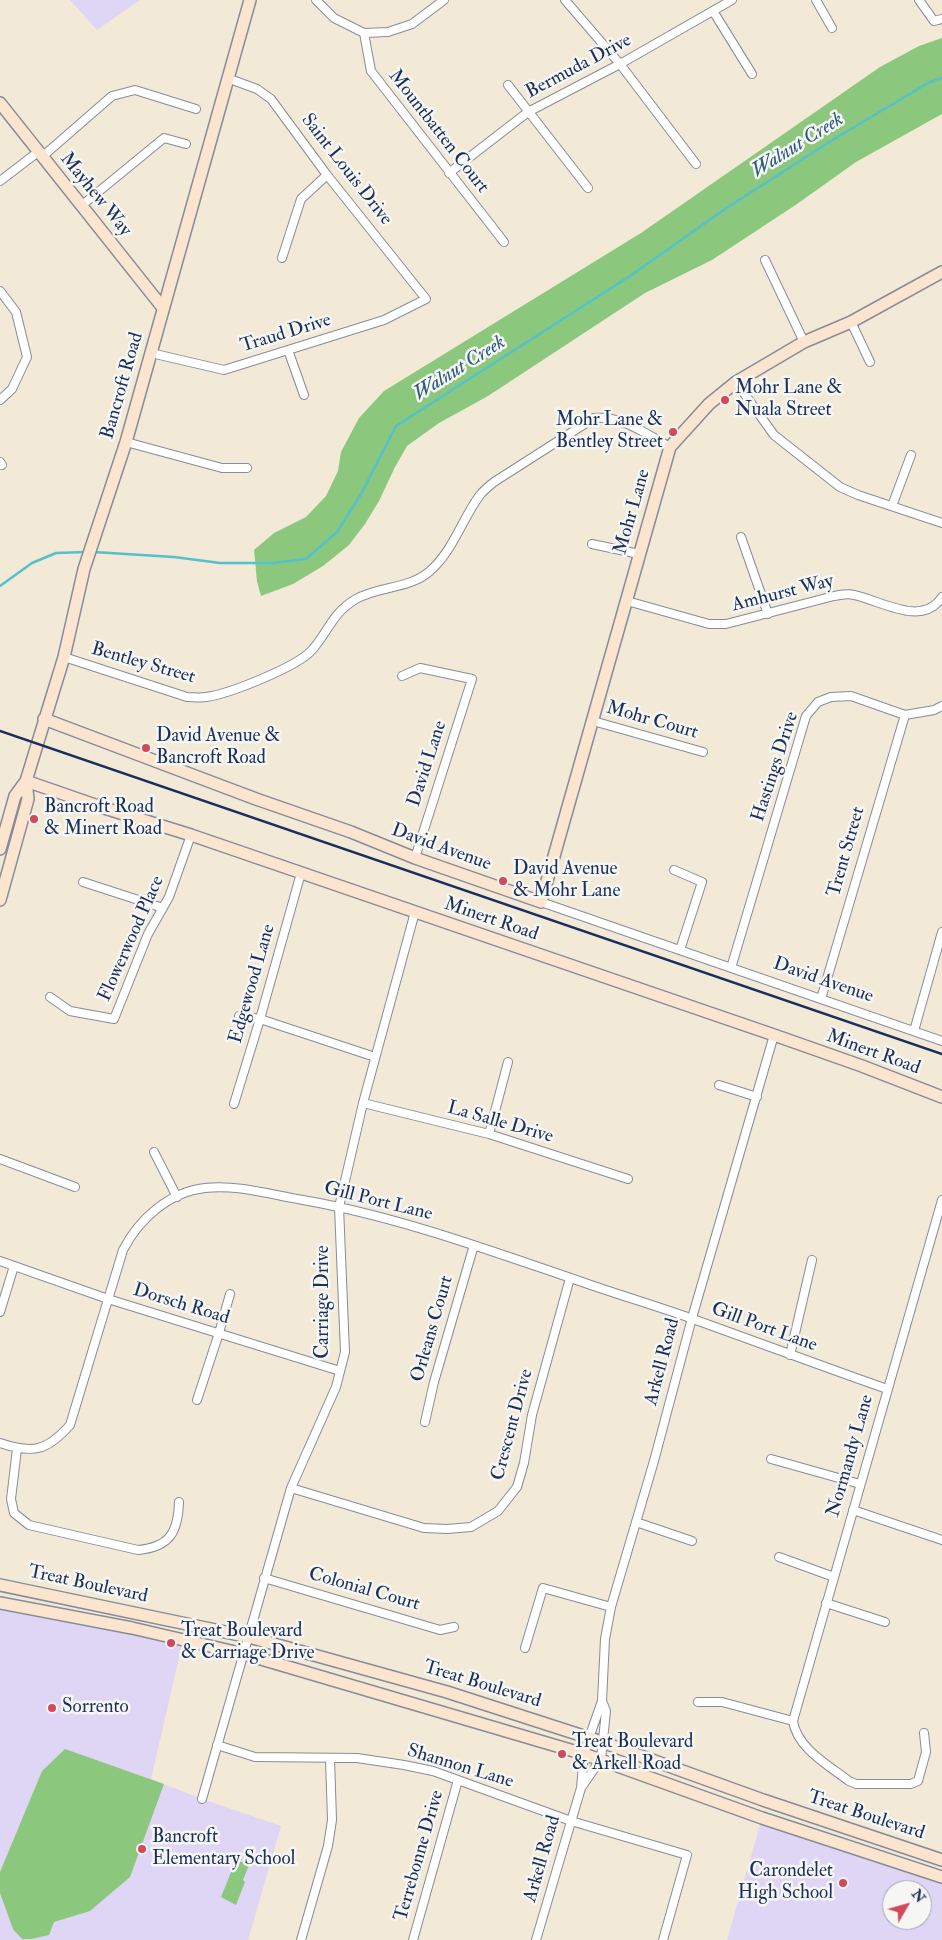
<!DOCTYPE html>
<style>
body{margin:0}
#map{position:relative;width:942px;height:1940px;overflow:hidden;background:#f2e9d6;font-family:"IM FELL Double Pica",serif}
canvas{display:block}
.north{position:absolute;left:882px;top:1880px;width:50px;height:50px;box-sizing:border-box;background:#f6f6f2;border:1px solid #9ea6b7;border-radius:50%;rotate:52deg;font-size:14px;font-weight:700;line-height:20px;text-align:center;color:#1b2f5e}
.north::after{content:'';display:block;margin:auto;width:18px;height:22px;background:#d1495b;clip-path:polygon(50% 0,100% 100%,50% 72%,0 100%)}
</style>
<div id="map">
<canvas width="942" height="1940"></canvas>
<div class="north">N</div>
</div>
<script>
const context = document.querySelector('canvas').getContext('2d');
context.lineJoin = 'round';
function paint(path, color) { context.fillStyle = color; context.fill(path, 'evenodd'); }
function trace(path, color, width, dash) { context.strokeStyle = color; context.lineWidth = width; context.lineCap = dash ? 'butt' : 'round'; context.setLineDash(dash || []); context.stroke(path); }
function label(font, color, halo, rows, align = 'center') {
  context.font = font + ' "IM FELL Double Pica",serif'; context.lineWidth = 5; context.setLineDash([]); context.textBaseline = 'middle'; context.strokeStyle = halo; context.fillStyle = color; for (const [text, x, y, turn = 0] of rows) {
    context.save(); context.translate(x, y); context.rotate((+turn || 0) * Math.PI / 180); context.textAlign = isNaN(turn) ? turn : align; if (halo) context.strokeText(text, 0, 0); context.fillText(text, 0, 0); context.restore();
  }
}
paint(new Path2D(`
 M70,0h70l-43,30z
 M0,1603l183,37 -32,139 51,20 79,27 -33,114h-248z
 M762,1818l180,59v63h-215zM892,1890h30v30h-30z`), '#dfd5f5');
paint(new Path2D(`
 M942,38v76l-86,48 -59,42 -85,56 -67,33 -157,103 -49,27 -32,23 -12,21 -16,34 -14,23 -16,21 -26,21 -30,18 -32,12 -4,-15 -3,-31 20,-17 32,-16 20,-21 12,-25 3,-19 18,-34 25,-27 257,-158 239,-166 39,-21z
 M65,1749l99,35 -34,93 -40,34 -36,11 -5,13 -18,4h-9l-9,-10 -13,-36v-21l42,-101z
 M236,1860l13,5 -6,15 2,2 -9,23 -15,-8z`), '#8bc87d');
trace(new Path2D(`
 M94,552l80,5 46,6h53l33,-4 31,-27 24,-38 35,-68 234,-150 95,-67 106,-68 97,-58 14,-5
 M0,586l32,-23 24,-10 30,-1`), '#54c1cb', 2.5);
const street = new Path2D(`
 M316,0l18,18 30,15 24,-1 24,-8 32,-24
 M565,0l55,64 76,100
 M816,0l16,28
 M919,0l15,21 8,-2
 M713,11l39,63
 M364,33l7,38 133,171
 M508,85l80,103
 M43,156l69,-60 23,-6 61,19
 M449,173l79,-61 92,-48 112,-64
 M0,181l38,-29
 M81,206l83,-68 22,6
 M282,258l19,-59 26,-24
 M765,260l39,82
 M0,291l16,21 11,45 -15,32 -12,11
 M851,322l19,40
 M288,350l16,45
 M151,353l73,17 160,-50 42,-21 -99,-124 -56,-76 -14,-10 -30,-11
 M736,382l38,53 66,52 18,8 84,28
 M126,442l96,26h25
 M0,462l2,3
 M892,506l19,-51
 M741,537l27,77
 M592,544l47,10
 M627,601l82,23h17l108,-28c7,-1 14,-3 20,-1 26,5 68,33 88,2
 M64,657l123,40c6,0 13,1 19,0 23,-3 91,-30 106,-47 17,-19 20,-37 44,-51 23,-13 54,-10 74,-28 23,-20 32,-52 50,-76 4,-5 9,-9 14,-13l100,-64c27,-3 52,16 76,29
 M402,676l18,-8 52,11 -57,179
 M593,721l110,31
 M674,870l28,12 -22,68
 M83,882l80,26
 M541,902l401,139
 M731,968l75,-252 12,-14 13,-5 20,-1 54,19 29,-5 8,-4
 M50,997l20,14 44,8 34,-85 21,-37 22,-62
 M821,999l84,-284
 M239,1016l21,3 115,38
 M914,1031l28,-99
 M719,1085l38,12
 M363,1103l126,31 139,45
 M234,1104l26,-85 41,-146
 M489,1134l19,-72
 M154,1152l23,45
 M0,1159l75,28
 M0,1261l108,38 232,72
 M0,1312l14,-46
 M790,1355l22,-95
 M197,1400l22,-67 11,-39
 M425,1422l9,-40 40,-137
 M0,1443c33,11 47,8 70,-18l53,-175c16,-31 46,-58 82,-62 32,-4 67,7 98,12 91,16 177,47 265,77 41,15 83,27 125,42 64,23 129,47 194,70
 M17,1449l-6,50 3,14 15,12 109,25c32,-3 40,-18 41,-48
 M771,1459l89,25
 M291,1488l133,40 23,1 24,-2 27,-16 19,-24 7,-24 8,-48 38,-137
 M853,1510l89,30
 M636,1522l56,19
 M779,1557l55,20
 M264,1578l176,52 14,-3
 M826,1603l59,19
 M525,1648l18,-60 68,19
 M602,1701l3,-62 6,-32 43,-146 38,-143 82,-283
 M698,1702h24l71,19
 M924,1733l2,19 -8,29 -7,3h-55l-7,-3c-21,-16 -52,-33 -56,-60l149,-521
 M217,1745l38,12 102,1 47,7 29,6 138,50 116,34 -24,85
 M202,1799l89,-311 45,-101 9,-35 -6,-145 24,-104 52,-191
 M301,1940l27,-94 4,-26 -2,-62
 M413,1940l45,-160
 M536,1940l45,-152 3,-34 5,-16 13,-37 4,10 -5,48 -20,29`);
const secondary = new Path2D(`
 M0,103l163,205
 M44,719l212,80 95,33 64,26 126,44 129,-455 39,-43 27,-22 68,-40 47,-20 91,-50
 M26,781l75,26 90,28 583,200 88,31 80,31
 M0,849l15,-53 11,-15 38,-124 20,-88 42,-127 124,-442
 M0,900l28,-101 -2,-18
 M0,1585l249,52 198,55 155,50 161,58 179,60
 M0,1603l132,25 112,26 340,100 178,64 180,59`);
trace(street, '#868c9a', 10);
trace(secondary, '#868c9a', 14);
trace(street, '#fff', 8);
trace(secondary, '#fce5cf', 11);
trace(new Path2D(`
 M0,731l942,323`), '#1b2f5e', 2.5);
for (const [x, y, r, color] of [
 [725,400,5,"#d1495b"],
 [673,432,5,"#d1495b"],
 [146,748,5,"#d1495b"],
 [34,819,5,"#d1495b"],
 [503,881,5,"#d1495b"],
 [171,1643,5,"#d1495b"],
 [52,1708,5,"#d1495b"],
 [562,1754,5,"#d1495b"],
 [142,1849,5,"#d1495b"],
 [843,1883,5,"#d1495b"]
]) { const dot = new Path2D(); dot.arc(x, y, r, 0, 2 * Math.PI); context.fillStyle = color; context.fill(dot); trace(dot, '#f6f6f2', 2); }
label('19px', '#1b2f5e', '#f6f6f2', [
 ["Bermuda Drive",579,67,-28],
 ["Mountbatten Court",438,132,52],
 ["Saint Louis Drive",346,170,52],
 ["Mayhew Way",95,195,51],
 ["Traud Drive",286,334,-17],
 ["Bancroft Road",123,386,-74],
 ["Mohr Lane",633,512,-74],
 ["Amhurst Way",783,594,-14],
 ["Bentley Street",143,664,16],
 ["Mohr Court",652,721,16],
 ["David Lane",428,764,-72],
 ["Hastings Drive",776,767,-72],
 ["David Avenue",441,848,20],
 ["Trent Street",847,852,-74],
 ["Minert Road",491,920,19],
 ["Flowerwood Place",132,939,-66],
 ["David Avenue",823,981,19],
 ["Edgewood Lane",253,984,-74],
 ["Minert Road",873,1053,20],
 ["La Salle Drive",500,1123,16],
 ["Gill Port Lane",378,1202,14],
 ["Carriage Drive",324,1302,-90],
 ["Dorsch Road",181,1305,17],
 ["Gill Port Lane",764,1328,20],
 ["Orleans Court",433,1329,-74],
 ["Arkell Road",663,1362,-75],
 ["Crescent Drive",513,1425,-75],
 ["Normandy Lane",851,1456,-74],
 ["Treat Boulevard",88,1585,12],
 ["Colonial Court",364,1590,16],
 ["Treat Boulevard",482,1685,17],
 ["Shannon Lane",460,1767,17],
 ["Treat Boulevard",866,1816,18],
 ["Terrebonne Drive",420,1856,-74],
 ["Arkell Road",543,1859,-74]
]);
label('19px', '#1b2f5e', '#f6f6f2', [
 ["Mohr Lane &",735,389],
 ["Nuala Street",735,411],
 ["Mohr Lane &",663,421,"right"],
 ["Bentley Street",663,443,"right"],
 ["David Avenue &",156,737],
 ["Bancroft Road",156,759],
 ["Bancroft Road",44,808],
 ["& Minert Road",44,830],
 ["David Avenue",513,870],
 ["& Mohr Lane",513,892],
 ["Treat Boulevard",181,1632],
 ["& Carriage Drive",181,1654],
 ["Sorrento",62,1708],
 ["Treat Boulevard",572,1743],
 ["& Arkell Road",572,1765],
 ["Bancroft",152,1838],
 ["Elementary School",152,1860],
 ["Carondelet",833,1872,"right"],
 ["High School",833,1894,"right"]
], 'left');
label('italic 20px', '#2c5b7f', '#f6f6f2', [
 ["Walnut Creek",798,146,-32],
 ["Walnut Creek",460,369,-32]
]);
</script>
